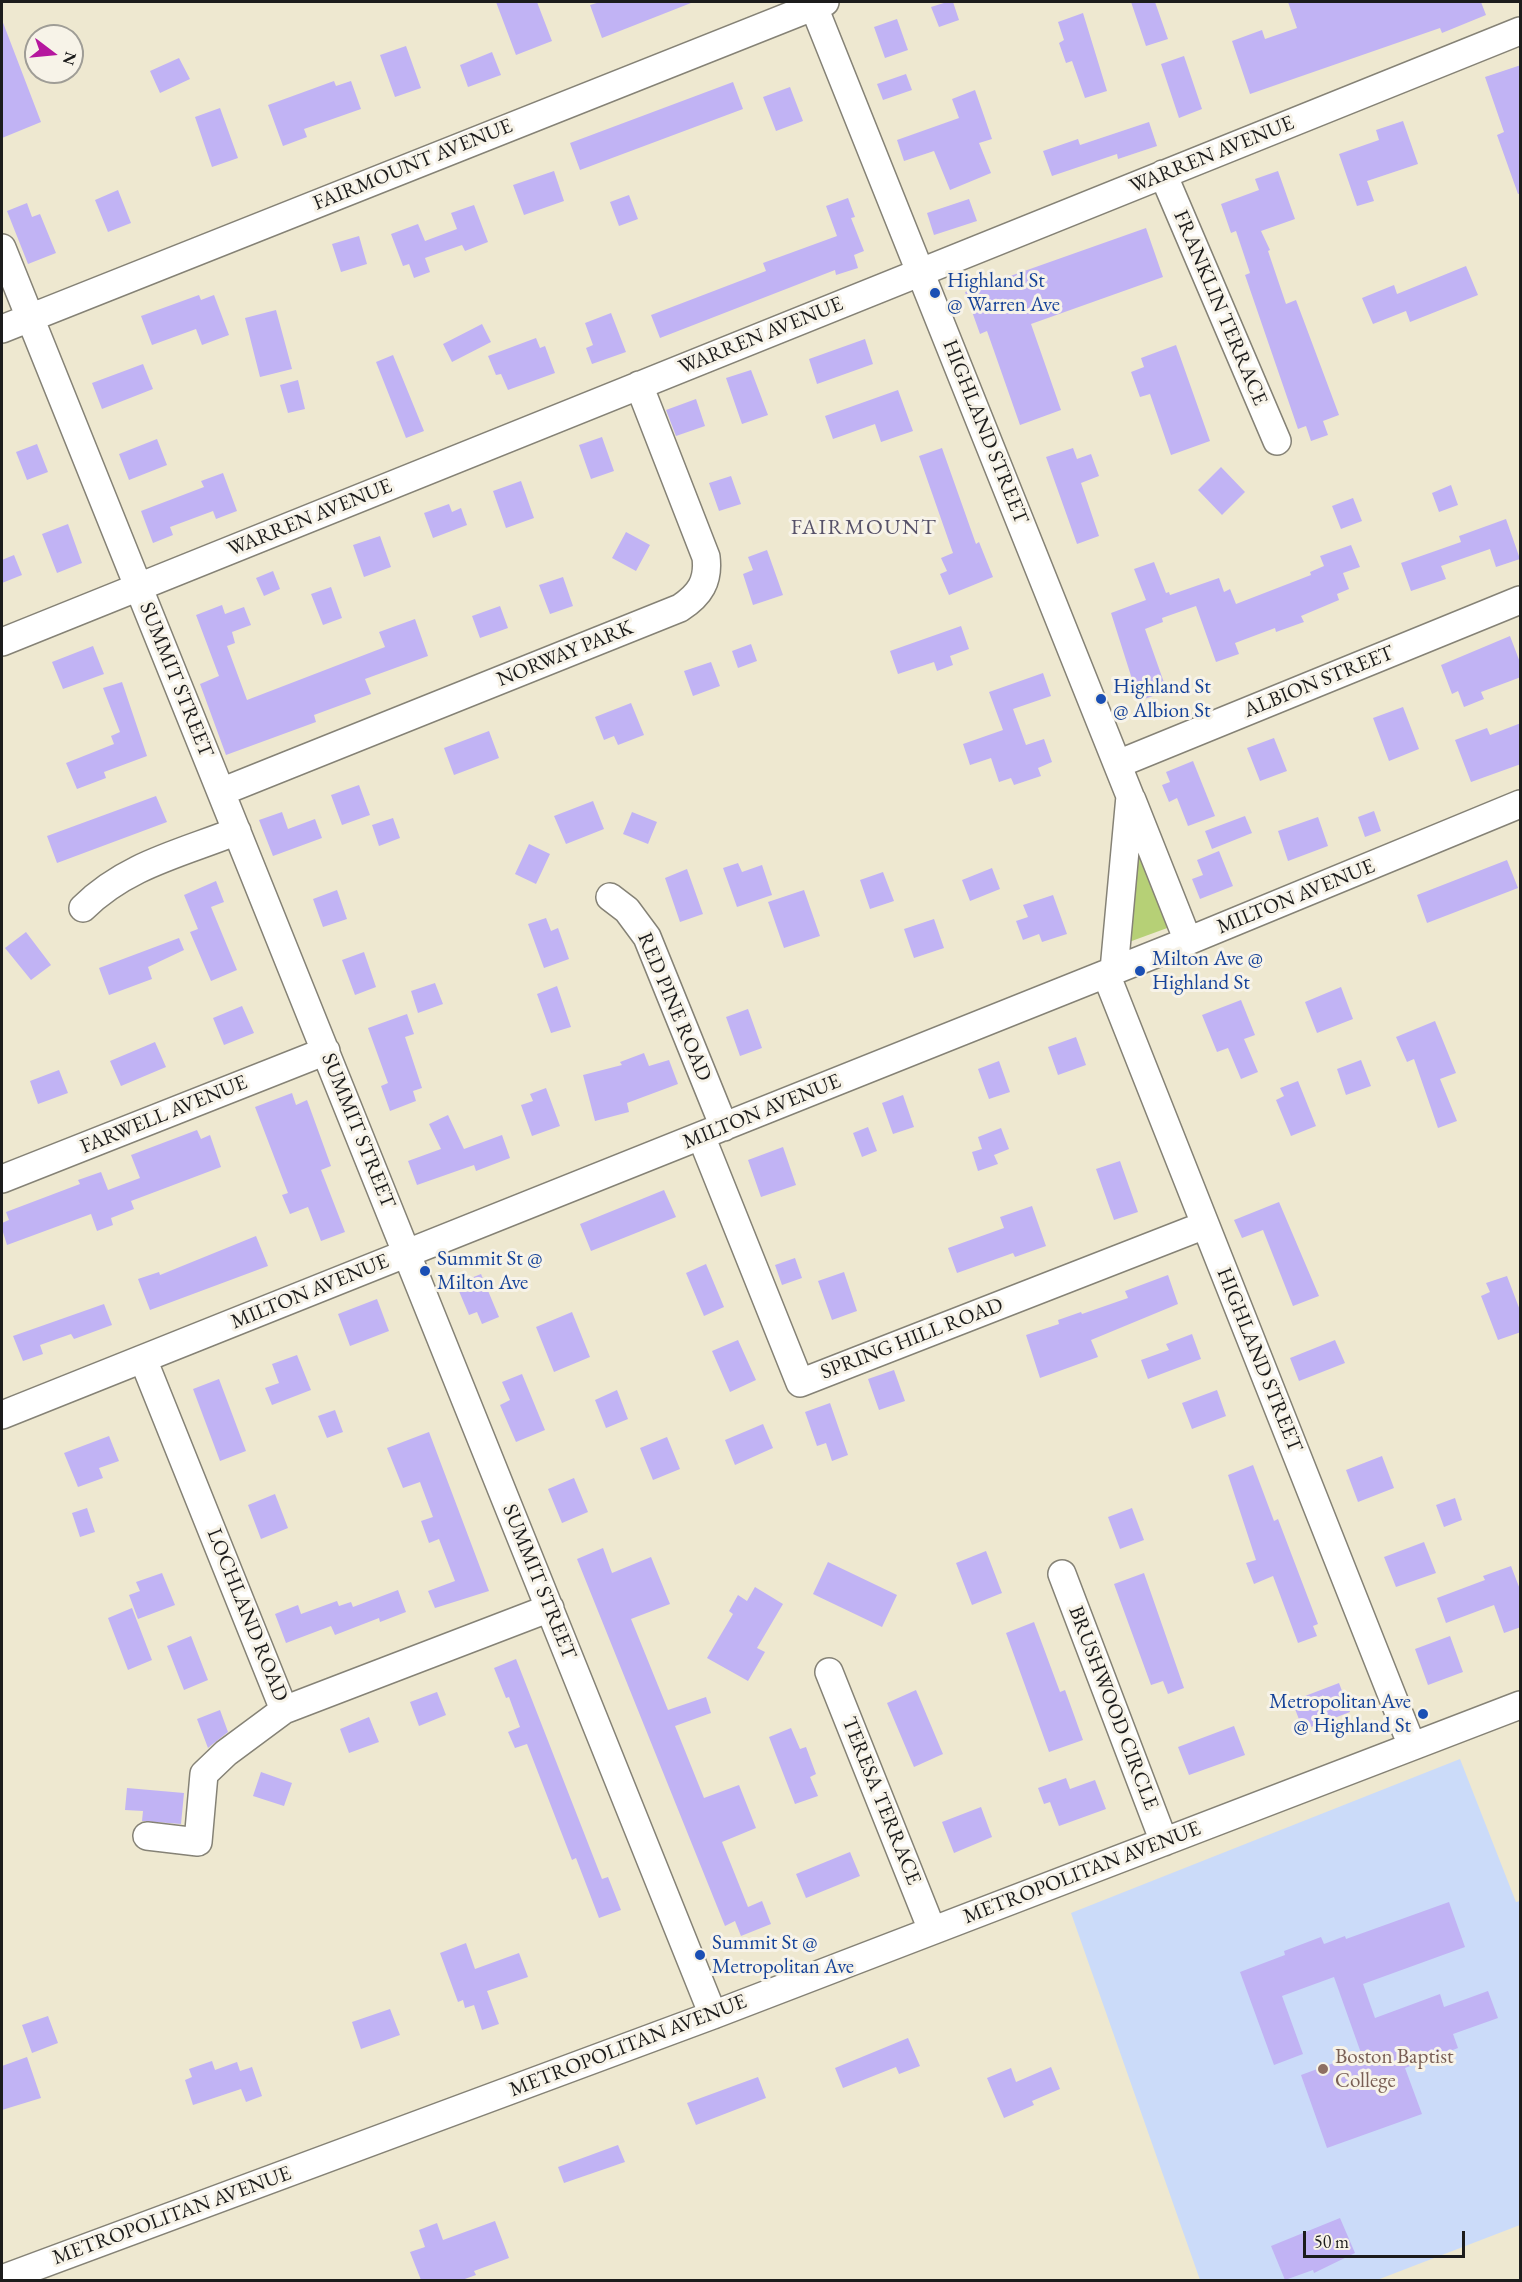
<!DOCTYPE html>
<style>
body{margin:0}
#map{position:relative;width:1522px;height:2282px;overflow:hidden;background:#eee8d0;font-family:"EB Garamond",serif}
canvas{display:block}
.frame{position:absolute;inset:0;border:3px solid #1c1c1c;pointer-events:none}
.north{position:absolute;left:24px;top:24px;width:60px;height:60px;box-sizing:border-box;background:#f7f3e8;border:2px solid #9f9d96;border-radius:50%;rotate:106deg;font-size:16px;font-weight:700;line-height:24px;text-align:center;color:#1c1c1c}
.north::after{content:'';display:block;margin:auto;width:21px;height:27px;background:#b5179e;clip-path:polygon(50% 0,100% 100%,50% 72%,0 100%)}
.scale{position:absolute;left:1303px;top:2231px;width:162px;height:27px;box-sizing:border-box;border:3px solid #1c1c1c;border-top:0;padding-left:8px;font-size:18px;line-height:21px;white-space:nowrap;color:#1c1c1c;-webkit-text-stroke:4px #f7f3e8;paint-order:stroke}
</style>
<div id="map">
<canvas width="1522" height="2282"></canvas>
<div class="frame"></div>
<div class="north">N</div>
<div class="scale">50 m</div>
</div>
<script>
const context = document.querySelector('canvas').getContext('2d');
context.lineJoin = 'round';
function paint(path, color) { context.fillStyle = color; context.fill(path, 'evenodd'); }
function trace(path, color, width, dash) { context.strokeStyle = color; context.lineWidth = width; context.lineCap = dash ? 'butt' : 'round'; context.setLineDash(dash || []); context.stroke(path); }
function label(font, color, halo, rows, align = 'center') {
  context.font = font + ' "EB Garamond",serif'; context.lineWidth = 6; context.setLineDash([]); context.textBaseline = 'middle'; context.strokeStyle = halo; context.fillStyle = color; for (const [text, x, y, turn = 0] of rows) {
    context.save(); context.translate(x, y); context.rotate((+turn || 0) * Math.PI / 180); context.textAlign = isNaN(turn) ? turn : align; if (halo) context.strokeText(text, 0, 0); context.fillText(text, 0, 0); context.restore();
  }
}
paint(new Path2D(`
 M1460,1759l56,143 4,-1v324l-143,55h-177l-129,-367z`), '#cbdbf9');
paint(new Path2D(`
 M1137,845l33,82 -41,15z`), '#b6d076');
paint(new Path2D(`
 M496,2h41l15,39 -36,14z
 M600,2h91v1l-89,35 -12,-33z
 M947,2h6l6,18 -20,7 -8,-20z
 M1131,2h24l13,37 -22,7z
 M1288,2h193l5,13 -44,18 -2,-5 -190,66 -18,-53 30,-11 3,9 32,-11z
 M1083,13l24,78 -22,7 -13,-37 -6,2 -7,-20 5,-3 -6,-18z
 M897,19l11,31 -23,8 -11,-31z
 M2,20l39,102 -39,16z
 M406,46l15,42 -26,9 -15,-42z
 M492,52l9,23 -33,12 -8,-22z
 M1184,56l18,53 -23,9 -18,-54z
 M179,58l11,21 -30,14 -10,-22z
 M1521,65v128l-3,1 -21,-59 7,-3 -19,-55z
 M906,74l6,16 -29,10 -6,-16z
 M334,81l2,5 15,-5 10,28 -57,20 3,8 -24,9 -15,-41z
 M733,82l10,27 -163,61 -10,-27z
 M790,87l13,34 -27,10 -13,-34z
 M975,90l17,49 -13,4 12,30 -41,17 -16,-39 -30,10 -7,-21 62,-22 -7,-19z
 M220,108l18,50 -26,9 -17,-50z
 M1403,121l15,43 -51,17 7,20 -17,5 -18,-52 40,-14 -3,-10z
 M1149,122l8,24 -39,13 -1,-5 -65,22 -9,-25 35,-12 2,6z
 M554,171l10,30 -40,14 -11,-30z
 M1278,171l17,48 -34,12 9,19 -2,1 18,53 10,-4 43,115 -16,6 5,14 -17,6 -5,-15 -8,3 -53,-154 5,-2 -14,-42 -5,2 -10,-29 38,-14 -4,-11z
 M118,190l13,33 -23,9 -13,-32z
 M629,195l9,24 -19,7 -9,-24z
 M848,198l7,19 -4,1 13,33 -10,4 4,13 -22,7 -1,-5 -175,68 -9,-23 115,-44 -3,-8 74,-27 -11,-30z
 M969,199l8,22 -43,14 -7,-22z
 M27,203l5,14 8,-3 16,39 -28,11 -21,-53z
 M474,205l14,37 -23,9 -3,-6 -37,13 5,14 -16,6 -5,-14 -6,2 -12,-32 27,-10 7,17 32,-12 -6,-16z
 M1146,228l17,49 -132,47 30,86 -41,15 -33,-94 -7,3 -15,-42z
 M359,236l8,28 -26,8 -9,-28z
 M1466,266l12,29 -68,27 -4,-11 -33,13 -11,-26 32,-13 3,9z
 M199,295l2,5 13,-5 15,40 -27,10 -6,-16 -44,16 -11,-29z
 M276,310l16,59 -32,8 -15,-59z
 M611,313l15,39 -34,12 -6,-16 7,-3 -8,-22z
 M482,324l9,18 -39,20 -9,-18z
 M536,338l4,10 5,-2 10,27 -47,17 -7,-16 -5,1 -8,-19z
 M865,339l8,25 -56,20 -8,-25z
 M1176,345l34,96 -39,14 -21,-61 -10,3 -9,-25 13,-5 -3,-9z
 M393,355l31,76 -18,7 -30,-76z
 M143,364l10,25 -51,20 -10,-26z
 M751,370l17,45 -26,9 -16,-46z
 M298,380l7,29 -17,4 -8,-28z
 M898,390l15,41 -32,11 -6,-18 -42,15 -8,-23z
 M696,399l9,27 -29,10 -10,-26z
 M602,437l12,34 -23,8 -12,-34z
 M157,439l10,26 -38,15 -10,-26z
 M37,444l11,28 -21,8 -11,-28z
 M942,448l34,96 3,-2 14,35 -44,18 -9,-21 7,-3 -6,-13 12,-5 -34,-97z
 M1073,448l4,11 14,-5 8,22 -18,7 18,53 -22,8 -31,-87z
 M1221,467l24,25 -23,23 -24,-25z
 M223,473l14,38 -21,8 -3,-8 -43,16 3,8 -20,8 -12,-32 63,-24 -3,-6z
 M731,476l10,28 -22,7 -10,-28z
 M521,481l13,37 -28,10 -13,-37z
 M1451,485l7,20 -19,7 -7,-19z
 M1353,498l9,23 -21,8 -9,-23z
 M449,504l3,8 9,-4 6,17 -34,13 -9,-25z
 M1506,519l14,40 -24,8 -6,-18 -49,17 5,13 -35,12 -10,-28 60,-21 -2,-6z
 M68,524l14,39 -25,10 -15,-39z
 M626,532l24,13 -14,26 -24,-13z
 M380,536l11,31 -27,10 -11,-32z
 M1351,545l9,22 -17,6 6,16 -12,5 2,6 -38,16 3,6 -28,10 -1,-4 -40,15 4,11 -23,8 -20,-56 -34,12 1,4 -18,7 22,62 -28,10 -28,-88 35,-13 -12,-31 20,-7 12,31 3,-1 1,3 49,-17 5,14 6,-3 6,15 75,-29 -1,-3 14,-6 -4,-10z
 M767,550l16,45 -30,10 -10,-31 10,-4 -5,-13z
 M14,555l8,20 -20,8v-23z
 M273,571l7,18 -16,7 -8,-18z
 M563,577l10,29 -23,8 -11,-29z
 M331,587l11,31 -19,7 -12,-31z
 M222,605l3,9 19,-7 7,18 -19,7 3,11 -8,3 20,54 138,-53 -6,-15 36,-13 13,37 -63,23 6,15 -57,21 2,7 -90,33 -26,-71 19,-8 -23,-61z
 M500,606l8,22 -28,10 -8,-22z
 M961,626l8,23 -19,7 3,9 -16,6 -3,-9 -36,12 -8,-23z
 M1510,636l11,29v12l-40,15 3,7 -20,8 -6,-16 -6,3 -11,-29z
 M751,644l6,17 -19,7 -6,-17z
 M93,646l11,28 -41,15 -11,-27z
 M711,662l9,24 -27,10 -9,-25z
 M1043,673l8,23 -38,13 13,36 18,-6 8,23 -14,6 3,8 -27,9 -3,-7 -12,4 -8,-24 -21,7 -7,-21 40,-14 -14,-38z
 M122,682l25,74 -43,16 2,6 -29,11 -11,-26 48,-19 -3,-8 9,-4 -17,-44z
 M631,703l13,32 -26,10 -4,-9 -10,4 -9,-23z
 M1403,707l16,42 -30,12 -16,-43z
 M1521,723v41l-50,18 -16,-42 32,-12 3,7z
 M489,731l10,27 -45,17 -10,-27z
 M1274,738l13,33 -27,10 -13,-33z
 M1193,761l22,55 -27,10 -11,-28 -8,4 -7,-17 8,-3 -4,-10z
 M359,785l11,30 -28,10 -11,-30z
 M156,796l11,26 -110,41 -10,-27z
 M593,801l11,28 -38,15 -12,-28z
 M1374,811l7,20 -16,6 -7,-20z
 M282,812l6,17 27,-10 7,19 -49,18 -14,-36z
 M632,812l25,10 -9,22 -25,-10z
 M1245,816l7,17 -40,16 -7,-18z
 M1318,817l10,29 -40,15 -10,-30z
 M393,818l7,20 -21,8 -7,-21z
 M529,844l21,10 -14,30 -21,-10z
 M1219,851l14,35 -33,13 -8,-20 11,-4 -6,-15z
 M1507,860l11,28 -91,35 -10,-28z
 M738,863l4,9 20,-7 10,30 -35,12 -14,-39z
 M992,868l8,21 -30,12 -8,-21z
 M687,869l16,45 -23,8 -15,-44z
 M883,872l11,29 -24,8 -10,-29z
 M216,881l8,21 -13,5 26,63 -26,11 -21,-49 8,-3 -14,-34z
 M337,890l10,29 -24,8 -10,-28z
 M804,890l16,46 -36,12 -16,-46z
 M1053,895l14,39 -25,8 -3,-8 -16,6 -7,-19 12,-4 -5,-12z
 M546,918l5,13 7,-3 11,31 -25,9 -16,-44z
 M934,919l10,29 -30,10 -10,-29z
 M26,932l25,33 -20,15 -26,-32z
 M179,938l5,12 -36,17 4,12 -43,16 -10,-27z
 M364,952l12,35 -21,8 -13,-35z
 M435,983l8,21 -25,9 -7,-22z
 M557,986l14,41 -20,6 -14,-39z
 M1341,987l12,32 -36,14 -12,-31z
 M1241,1000l14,35 -11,4 14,33 -17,7 -13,-31 -11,4 -15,-37z
 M242,1006l12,27 -30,12 -11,-27z
 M748,1009l14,39 -22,8 -14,-39z
 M407,1014l7,20 -9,3 17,51 -9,3 3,10 -26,10 -9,-25 7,-3 -20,-55z
 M1435,1021l21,52 -16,6 17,42 -19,7 -24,-69 -7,3 -11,-25z
 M1076,1037l10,28 -28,10 -10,-28z
 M155,1042l11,25 -45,19 -11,-25z
 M644,1053l5,13 20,-6 9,24 -51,19 2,9 -34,9 -12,-46 39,-10 -2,-3z
 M1361,1060l10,26 -25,9 -9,-26z
 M999,1061l11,31 -21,7 -11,-30z
 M59,1070l9,23 -30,11 -8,-23z
 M1298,1081l18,45 -25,10 -15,-36 8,-4 -4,-8z
 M546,1088l14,38 -28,10 -11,-31 12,-4 -3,-7z
 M292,1093l4,12 11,-5 24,66 -10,4 24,62 -24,9 -13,-34 -18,7 -8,-19 6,-2 -33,-86z
 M903,1095l11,32 -21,7 -11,-31z
 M448,1115l16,34 38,-14 8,23 -34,13 -2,-6 -57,20 -9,-24 33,-12 -12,-25z
 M868,1127l9,24 -15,6 -9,-24z
 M1001,1128l8,21 -15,6 4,9 -20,7 -6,-19 10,-3 -4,-12z
 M197,1130l4,9 9,-4 11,32 -90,34 3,8 -23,9 2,7 -16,6 -6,-17 -84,31 -5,-16v-6l7,-3 -3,-8 74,-28 -2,-4 23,-8 7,18 32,-12 -9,-23z
 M783,1147l13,38 -35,12 -13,-37z
 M1120,1161l18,51 -24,8 -18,-51z
 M664,1190l12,27 -85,34 -11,-27z
 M1279,1202l40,94 -26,10 -30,-76 -21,8 -8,-18z
 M1032,1206l14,40 -31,11 -2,-4 -56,20 -9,-25 56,-20 -4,-11z
 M256,1236l12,30 -118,44 -12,-31 21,-7 1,3z
 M795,1258l7,20 -20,7 -7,-20z
 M706,1264l18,43 -20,9 -18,-43z
 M844,1272l13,39 -25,9 -14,-39z
 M481,1274l18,43 -17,7 -5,-12 -8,3 -13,-31z
 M1168,1275l10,29 -87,36 7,17 -58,21 -14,-43 33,-11 -1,-4 23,-8 1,2 46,-16 -3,-7z
 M1507,1276l14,37v19l-23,8 -17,-44 9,-4 -4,-9z
 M377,1299l12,32 -39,15 -12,-32z
 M104,1304l8,21 -38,14 -3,-5 -31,11 3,9 -20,7 -10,-25z
 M572,1312l18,45 -36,15 -18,-45z
 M1192,1334l9,25 -53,20 -7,-19 28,-10 -3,-6z
 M738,1340l18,40 -26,12 -18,-41z
 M1335,1340l10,23 -46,18 -9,-23z
 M297,1355l14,35 -39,15 -7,-17 14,-5 -7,-19z
 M894,1370l11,31 -26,9 -11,-31z
 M522,1374l23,56 -29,12 -16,-37 10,-5 -8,-18z
 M219,1379l27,72 -26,10 -27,-72z
 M617,1390l11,29 -22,9 -11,-28z
 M1217,1390l9,26 -34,13 -10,-26z
 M830,1403l18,52 -16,6 -6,-18 -9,3 -12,-34z
 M335,1410l8,22 -16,6 -9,-22z
 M763,1424l10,24 -38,17 -10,-25z
 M429,1432l60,159 -54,17 -7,-17 27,-10 -16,-42 -10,4 -8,-22 12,-4 -13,-35 -17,6 -16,-40z
 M109,1436l10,25 -20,7 4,10 -25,9 -14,-34z
 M667,1437l13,32 -27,11 -13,-32z
 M1382,1456l12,32 -36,14 -12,-32z
 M1253,1465l21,56 4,-2 40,105 -5,2 4,10 -19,7 -25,-67 -19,8 -8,-21 10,-3 -28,-85z
 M574,1478l14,34 -26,11 -14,-34z
 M275,1494l13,34 -27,11 -13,-34z
 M1455,1498l7,22 -18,7 -8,-22z
 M87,1508l8,24 -15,5 -8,-24z
 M1132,1508l12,32 -24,9 -12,-32z
 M1424,1542l12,31 -40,14 -12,-30z
 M603,1548l9,25 39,-16 19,47 -39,15 37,91 38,-13 5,16 -36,13 29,72 35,-13 17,43 -34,14 26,65 14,-6 9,23 -30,12 -6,-15 -10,5 -148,-367z
 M986,1551l16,42 -30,12 -16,-42z
 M828,1562l69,33 -15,32 -69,-33z
 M1511,1566l10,26v35l-17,6 -10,-28 -48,18 -9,-25 48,-18 -2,-4z
 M162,1573l13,32 -37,14 -9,-24 11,-4 -4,-9z
 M1144,1573l40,115 -16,6 -5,-13 -12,4 -37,-101z
 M755,1587l28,17 -26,44 8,4 -17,29 -41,-23 26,-44 -4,-3 9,-16 9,6z
 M398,1590l8,22 -26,10 -1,-4 -44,17 -4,-9 -45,17 -11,-29 23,-9 3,9 36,-13 2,5 12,-4 2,5z
 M132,1608l20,52 -24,10 -20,-52z
 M1034,1622l26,70 5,-2 18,50 -34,12 -43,-119z
 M191,1636l17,44 -24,10 -17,-44z
 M1450,1636l13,36 -35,13 -13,-36z
 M516,1659l86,220 6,-2 13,33 -22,8 -23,-60 -4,2 -45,-116 -12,4 -7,-16 12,-5 -11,-30 -3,1 -12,-30z
 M1339,1683l11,29 -47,18 -11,-29z
 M916,1690l27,64 -29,13 -27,-64z
 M437,1692l9,23 -27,11 -9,-24z
 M220,1710l8,22 -20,16 -11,-29z
 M369,1717l10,25 -30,11 -9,-24z
 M1234,1726l11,29 -56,20 -11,-28z
 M791,1728l9,21 6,-2 10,27 -6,3 8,19 -23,8 -26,-67z
 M261,1772l31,11 -8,23 -31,-10z
 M1066,1778l4,11 25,-9 11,29 -47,17 -9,-24 -6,2 -6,-16z
 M127,1788l57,5 -3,31 -39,-3 1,-10 -18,-1z
 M981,1807l11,30 -38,16 -12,-31z
 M850,1852l10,24 -54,22 -10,-24z
 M1449,1902l16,45 -102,37 12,34 65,-24 4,13 44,-16 10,27 -45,16 5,14 -53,20 17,46 -95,34 -26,-73 60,-22 -27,-76 -52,19 21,58 -29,11 -34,-93 45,-17 -1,-4 37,-14 3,7 21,-8 1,3z
 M466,1943l9,26 44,-16 9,24 -41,14 12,33 -17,6 -8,-25 -9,3 -2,-8 -5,2 -18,-49z
 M390,2009l10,26 -39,14 -9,-27z
 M48,2016l10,27 -26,10 -10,-28z
 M908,2038l12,28 -21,8 -3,-7 -53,21 -8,-20z
 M27,2057l14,41 -39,12v-44z
 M212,2061l3,9 22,-8 3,9 12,-4 10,29 -16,6 -5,-13 -48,16 -8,-25 7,-3 -3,-8z
 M1051,2067l9,22 -28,12 2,4 -30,13 -17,-40 24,-10 5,14z
 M758,2077l8,21 -70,27 -9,-22z
 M618,2145l7,17 -61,21 -6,-16z
 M1340,2218l15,35 -41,20 -1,-3 -28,10 -14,-34z
 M495,2221l14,37 -35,13 2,4 -14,5h-41l-11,-28 15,-5 -6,-17 18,-7 6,17z`), '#c1b3f4');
const minor = new Path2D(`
 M812,2l318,794 -16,174
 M1163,174l114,267
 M2,248l711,1767
 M2,329l823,-327
 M2,642l1518,-611
 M1118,764l402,-164
 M221,792l459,-184c20,-13 29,-27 26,-51l-67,-172
 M1132,800l56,141
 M610,897l17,13 20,27 77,190
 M83,908c43,-43 99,-55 154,-77
 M1106,974l306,772
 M701,1136l99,247 405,-158
 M2,1179l324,-128
 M143,1359l141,351
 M2,1415l1186,-474 332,-137
 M1062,1574l102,268
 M829,1672l103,258
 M147,1836l51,6 6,-68 22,-21 58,-43 266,-102
 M2,2279l711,-264 807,-310`);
trace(minor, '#858276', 30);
trace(minor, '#fff', 27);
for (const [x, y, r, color] of [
 [935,293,6,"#1a4fb4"],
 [1101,699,6,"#1a4fb4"],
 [1140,971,6,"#1a4fb4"],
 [425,1271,6,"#1a4fb4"],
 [1423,1714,6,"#1a4fb4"],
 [700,1955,6,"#1a4fb4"],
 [1323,2069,6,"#8d6e63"]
]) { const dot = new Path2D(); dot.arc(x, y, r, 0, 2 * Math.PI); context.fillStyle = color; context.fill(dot); trace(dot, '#f7f3e8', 2); }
label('21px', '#1c1c1c', '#f7f3e8', [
 ["WARREN AVENUE",1212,155,-22],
 ["FAIRMOUNT AVENUE",413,165,-22],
 ["FRANKLIN TERRACE",1220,308,67],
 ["WARREN AVENUE",761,336,-22],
 ["HIGHLAND STREET",985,432,68],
 ["WARREN AVENUE",310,518,-22],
 ["NORWAY PARK",565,654,-22],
 ["SUMMIT STREET",176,680,68],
 ["ALBION STREET",1319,682,-22],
 ["MILTON AVENUE",1296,897,-22],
 ["RED PINE ROAD",674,1007,67],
 ["MILTON AVENUE",762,1112,-22],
 ["FARWELL AVENUE",164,1115,-22],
 ["SUMMIT STREET",358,1131,68],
 ["MILTON AVENUE",310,1292,-22],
 ["SPRING HILL ROAD",912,1339,-21],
 ["HIGHLAND STREET",1259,1360,68],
 ["SUMMIT STREET",539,1582,68],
 ["LOCHLAND ROAD",247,1615,68],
 ["BRUSHWOOD CIRCLE",1113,1708,69],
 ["TERESA TERRACE",881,1801,68],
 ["METROPOLITAN AVENUE",1082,1873,-21],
 ["METROPOLITAN AVENUE",628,2046,-21],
 ["METROPOLITAN AVENUE",172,2216,-20]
]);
label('21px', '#164399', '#f7f3e8', [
 ["Highland St",947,281],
 ["@ Warren Ave",947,305],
 ["Highland St",1113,687],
 ["@ Albion St",1113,711],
 ["Milton Ave @",1152,959],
 ["Highland St",1152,983],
 ["Summit St @",437,1259],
 ["Milton Ave",437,1283],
 ["Metropolitan Ave",1411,1702,"right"],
 ["@ Highland St",1411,1726,"right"],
 ["Summit St @",712,1943],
 ["Metropolitan Ave",712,1967]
], 'left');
label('21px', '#785e54', '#f7f3e8', [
 ["Boston Baptist",1335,2057],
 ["College",1335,2081]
], 'left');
context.letterSpacing = '1.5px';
label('22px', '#565168', '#f7f3e8', [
 ["FAIRMOUNT",864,528]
]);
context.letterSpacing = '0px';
</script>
